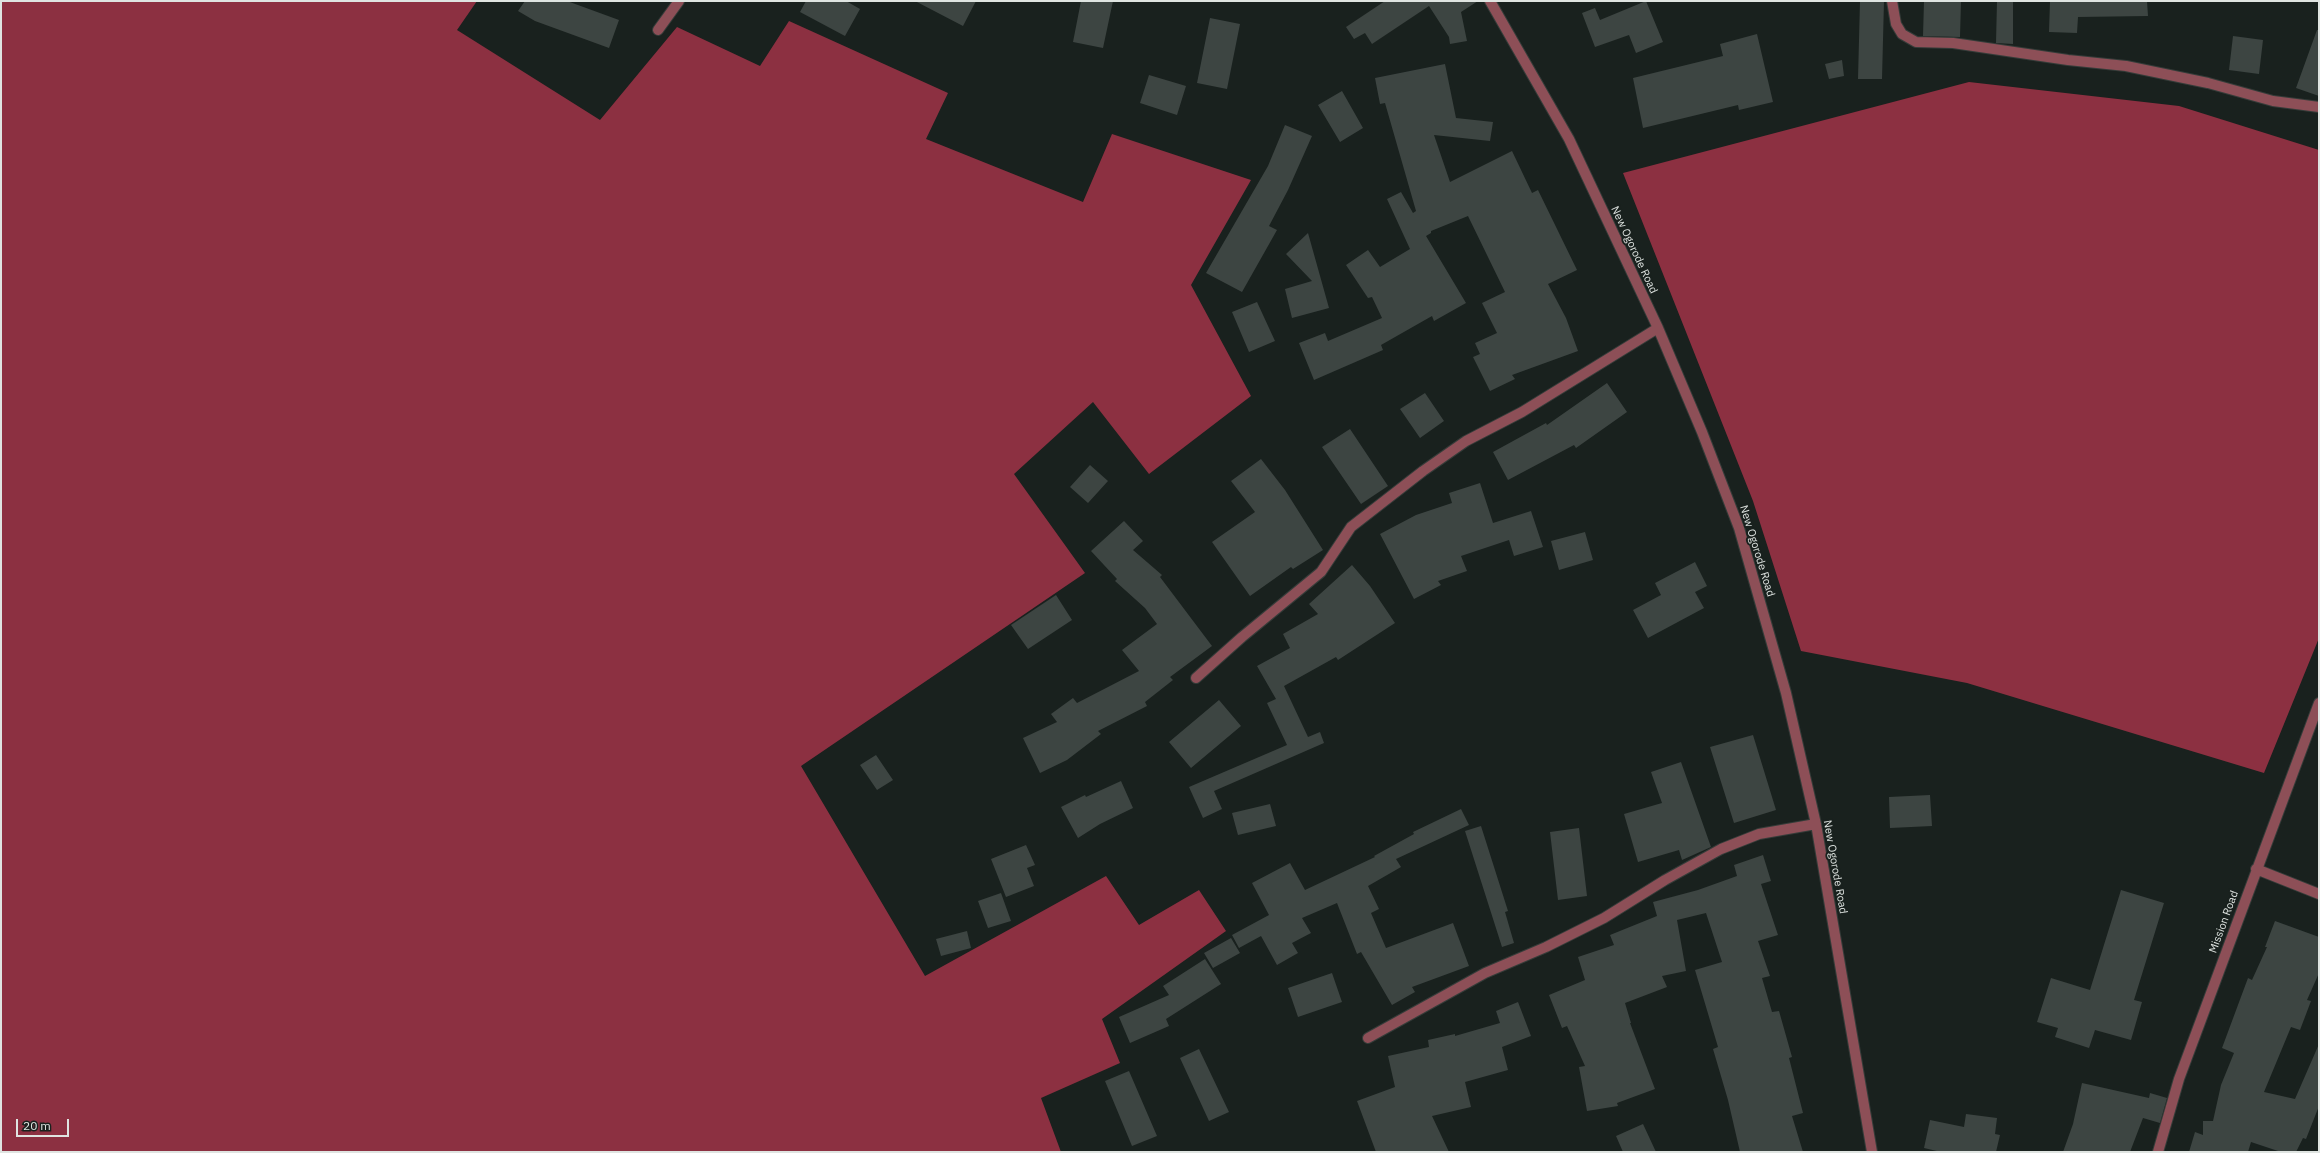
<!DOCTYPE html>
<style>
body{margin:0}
#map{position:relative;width:2320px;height:1153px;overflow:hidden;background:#19211e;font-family:"IBM Plex Sans",sans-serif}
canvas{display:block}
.frame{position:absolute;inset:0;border:2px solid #dfe4e1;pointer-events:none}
.scale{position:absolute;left:16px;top:1119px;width:53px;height:18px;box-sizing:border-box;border:2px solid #dfe4e1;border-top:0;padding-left:5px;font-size:12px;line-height:14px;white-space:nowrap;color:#dfe4e1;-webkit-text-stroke:3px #19211e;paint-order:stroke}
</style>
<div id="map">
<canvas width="2320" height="1153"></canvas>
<div class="frame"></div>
<div class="scale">20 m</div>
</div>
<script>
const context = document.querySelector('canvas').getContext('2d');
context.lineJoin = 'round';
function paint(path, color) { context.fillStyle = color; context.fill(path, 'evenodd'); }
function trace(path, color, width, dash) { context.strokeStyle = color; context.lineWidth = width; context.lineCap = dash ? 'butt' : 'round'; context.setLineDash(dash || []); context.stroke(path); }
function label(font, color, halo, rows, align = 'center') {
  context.font = font + ' "IBM Plex Sans",sans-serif'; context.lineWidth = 4; context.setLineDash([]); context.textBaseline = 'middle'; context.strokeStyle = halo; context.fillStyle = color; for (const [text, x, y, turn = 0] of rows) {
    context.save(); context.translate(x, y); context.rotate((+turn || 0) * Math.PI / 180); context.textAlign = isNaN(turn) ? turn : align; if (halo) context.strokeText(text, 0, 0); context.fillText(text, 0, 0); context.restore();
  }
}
paint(new Path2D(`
 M1,1h476l-20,29 143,90 77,-93 83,39 29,-45 159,72 -22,46 157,63 29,-68 139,46 -60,105 60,111 -102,78 -56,-72 -79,72 71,99 -284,193 124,210 181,-100 33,49 60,-35 27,41 -124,88 18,44 -79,35 20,54h-1060z
 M1969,82l210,24 140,44v488l-55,135 -297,-90 -166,-32 -48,-150 -130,-328z`), '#8c3041');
paint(new Path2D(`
 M525,1h42l52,19 -10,28 -74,-27 -17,-10z
 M806,1h40l14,8 -15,27 -45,-24z
 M915,1h61l-13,25z
 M1081,1h32l-10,47 -30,-6z
 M1385,1h93l-17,11 6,29 -17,3 -1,-7 -20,-31 -57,38 -7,-11 -11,6 -8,-12z
 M1646,1l17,41 -27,11 -7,-18 -34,12 -13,-34 13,-5 5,12z
 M1860,1h24l-2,78h-24z
 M1924,1h37l-1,36 -37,-1z
 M1997,1h16v43l-17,-1z
 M2050,1h97l1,15 -70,1 -1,16 -28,-1z
 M1210,18l30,6 -13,65 -30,-6z
 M2317,30h2v66l-23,-8z
 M1757,34l16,68 -34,8 -1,-5 -95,23 -10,-50 90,-22 -3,-12z
 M2233,36l30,4 -4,34 -30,-4z
 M1842,60l2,16 -15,3 -4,-15z
 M1445,64l11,54 37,4 -3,19 -56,-6 16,47 62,-31 20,42 6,-3 39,80 -29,14 18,34 12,33 -66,24 3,4 -25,12 -17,-34 7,-3 -5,-11 22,-10 -15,-30 23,-11 -37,-76 -37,15v2l-5,3 40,67 -32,18 -2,-5 -51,29 2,5 -69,30 -15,-37 26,-10 3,8 54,-23 -10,-21 -4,1 -22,-33 22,-15 12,17 30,-18 -23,-50 14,-7 12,21 3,-2 -31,-108 -5,1 -5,-26z
 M1149,75l37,11 -9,29 -37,-12z
 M1342,91l21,37 -23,14 -22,-37z
 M1285,125l27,11 -24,54 -19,36 8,4 -35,62 -36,-19 62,-107z
 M1308,233l21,75 -37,10 -7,-29 27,-8 -26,-27z
 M1257,302l18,39 -26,11 -17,-40z
 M1607,383l20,29 -51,36 -2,-3 -66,35 -15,-28 53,-29 1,2z
 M1425,393l19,28 -24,17 -20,-29z
 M1350,429l38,57 -27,18 -39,-57z
 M1261,459l24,31 38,60 -30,19 -2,-2 -41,29 -38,-54 43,-30 -24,-31z
 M1090,465l18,16 -20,22 -18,-16z
 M1480,483l13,40 38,-12 12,36 -29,9 -5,-16 -48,16 6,15 -29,10 3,4 -27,14 -34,-65 36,-19 36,-12 -3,-10z
 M1124,521l19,20 -10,9 29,25 -2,2 52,69 -42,31 3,3 -28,22 2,4 -49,25 3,3 -34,26 -27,13 -17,-35 34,-16 -6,-8 22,-16 4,5 62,-32 -17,-21 35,-26 -12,-16 -30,-27 2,-2 -26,-28z
 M1585,532l8,28 -34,10 -8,-29z
 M1695,562l12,24 -12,6 9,16 -56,30 -15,-28 28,-15 -6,-12z
 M1352,565l18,21 25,37 -57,37 -2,-3 -52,29 24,51 12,-5 4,11 -110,48 8,18 -19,9 -14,-31 98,-42 -20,-42 9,-4 -19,-33 33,-18 -7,-14 35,-20 -9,-10z
 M1056,595l16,25 -44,29 -17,-24z
 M1219,700l22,26 -50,42 -22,-26z
 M1753,735l23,75 -42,13 -24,-76z
 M876,755l17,25 -16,10 -17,-25z
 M1681,762l30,85 -29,13 -3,-10 -41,12 -14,-48 38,-11 -11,-31z
 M1121,781l12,27 -33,16 -22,14 -17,-31 24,-12 1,2z
 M1930,795l2,31 -42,2 -1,-31z
 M1270,804l6,22 -38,9 -6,-22z
 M1461,809l8,16 -73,34 5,8 -33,19 11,23 -8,4 15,35 67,-25 16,43 -57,21 3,5 -23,13 -31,-53 -4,2 -20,-51 -35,15 9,15 -19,10 6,10 -21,12 -16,-29 -22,12 -7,-13 37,-20 -17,-32 38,-20 15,27 70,-33 -1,-1 40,-22 -1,-2z
 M1481,826l27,85 -3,1 9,31 -12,4 -37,-116z
 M1579,828l8,68 -29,4 -8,-68z
 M1026,845l9,20 -8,3 7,18 -28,11 -15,-38z
 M1763,855l8,26 -10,3 17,51 -20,6 12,35 -8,2 10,34 7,-1 13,46 -3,1 14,55 -11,3 11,36h-63l-12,-52 -15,-51 5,-2 -23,-77 27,-8 -16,-49 -29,7 9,51 -24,5 5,11 -42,16 6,20h-1l25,66 -38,14 1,3 -31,5 -8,-44 6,-1 -18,-40 -5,2 -13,-33 36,-15 -7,-23 36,-12 -4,-10 47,-19 -4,-14 45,-12 39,-14 -3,-11z
 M2121,890l43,13 -30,97 8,2 -11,38 -36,-10 -6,18 -34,-11 3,-9 -21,-6 14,-44 39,12z
 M1001,893l10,28 -23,7 -10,-27z
 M2275,921l44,16v36l-12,27 4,1 -11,29 -9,-3 -27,65 31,7 24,-55v62l-13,33 -3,-1 -7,14h-15l-30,-10 -3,10h-59l6,-20 8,3v-14h10l8,-36 13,-32 -12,-5 26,-70 4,2 15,-33h-2z
 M967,931l4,17 -30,8 -5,-17z
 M1231,938l9,15 -27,15 -9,-15z
 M1205,959l16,25 -55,35 3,7 -39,17 -11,-26 50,-22 -6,-9z
 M1332,973l10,29 -44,15 -10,-29z
 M1518,1002l13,34 -29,11 6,23 -43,12 6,25 -39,9 17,36h-73l-19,-51 38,-14 -7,-31 41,-9 -1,-7 27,-6v2l45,-13 -4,-12z
 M1199,1049l30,63 -20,9 -29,-63z
 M1129,1071l28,65 -25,10 -27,-65z
 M2082,1083l67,15 1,-5 17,5 -7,25 -17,-5 -13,34h-67l10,-28z
 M1966,1114l31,4 -2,16 5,1 -4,17h-55l-17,-4 6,-28 34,7z
 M1643,1124l13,28h-33l-7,-16z`), '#3d4542');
const minor = new Path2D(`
 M1490,1l79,138 89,189 44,104 37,96 47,165 30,131 56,328
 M1892,1l4,23 6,10 14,8 37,1 115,17 58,6 82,17 65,18 46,6
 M658,30l21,-29
 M1196,678l46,-41 79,-65 30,-45 72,-56 43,-30 56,-29 136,-84
 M2256,869l63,25
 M1368,1038l117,-65 61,-26 58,-29 61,-38 56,-31 38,-15 57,-10
 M2158,1152l21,-73 140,-376`);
trace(minor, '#353c39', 12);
trace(minor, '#8d4f57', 10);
label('11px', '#dfe4e1', '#19211e', [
 ["New Ogorode Road",1634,250,65],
 ["New Ogorode Road",1757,551,73],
 ["New Ogorode Road",1835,867,80],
 ["Mission Road",2224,922,-70]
]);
</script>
